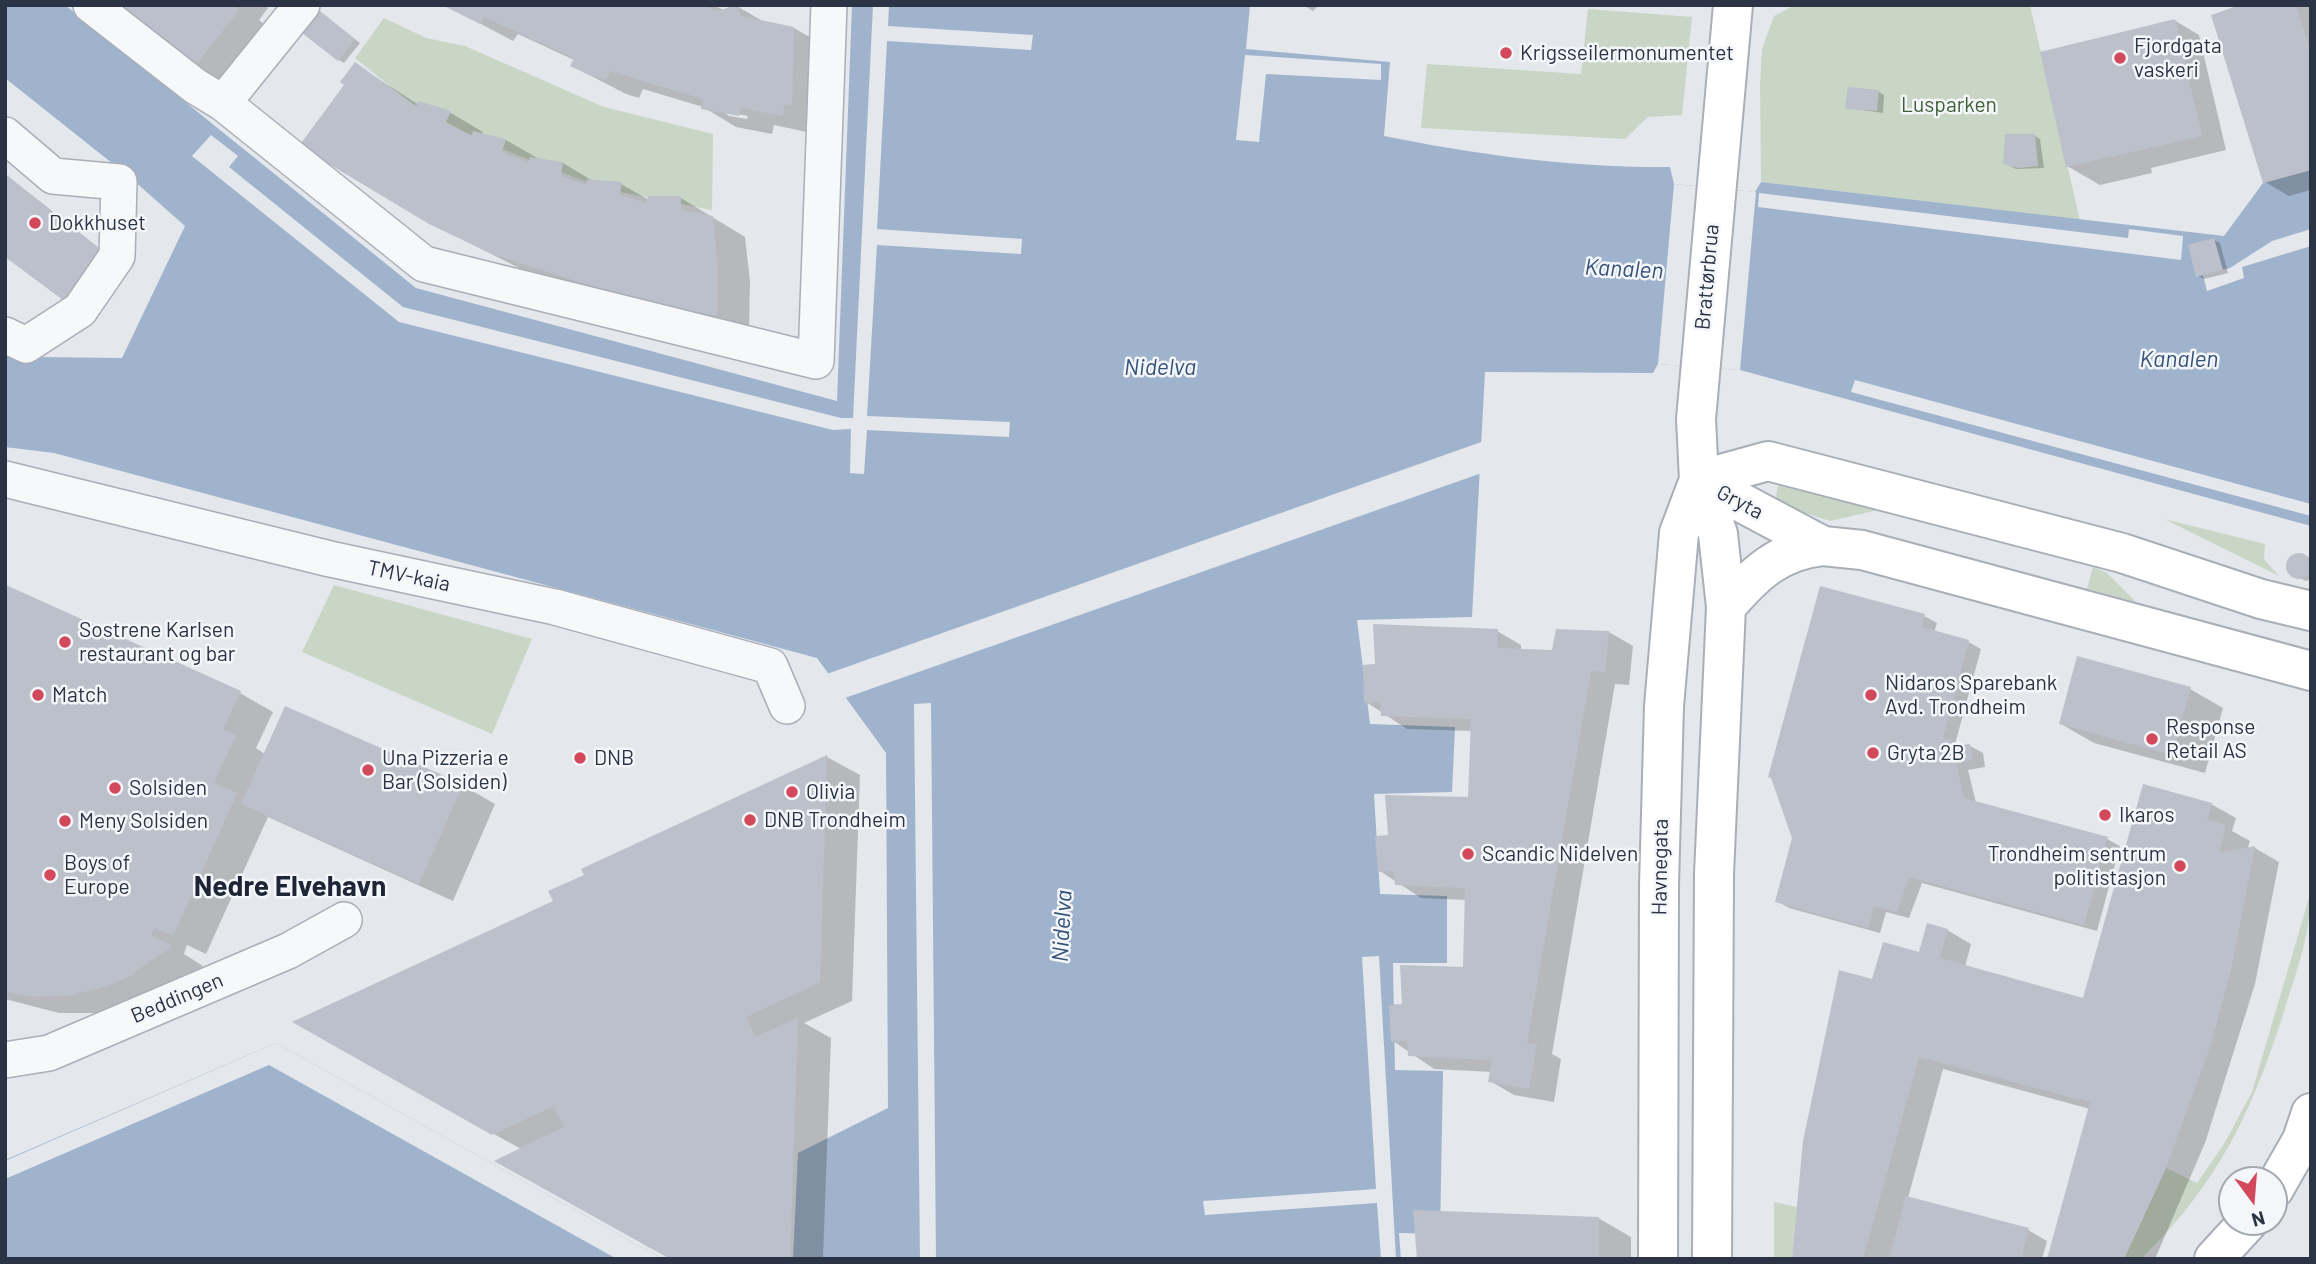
<!DOCTYPE html>
<meta charset="utf-8">
<style>
body{margin:0}
#map{position:relative;width:2316px;height:1264px;overflow:hidden;background:#e4e7ec;font-family:Barlow,sans-serif}
canvas{display:block}
.frame{position:absolute;inset:0;border:7px solid #2b3445;pointer-events:none}
.north{position:absolute;left:2218px;top:1166px;width:70px;height:70px;box-sizing:border-box;background:#f4f6f9;border:2px solid #a4a8b1;border-radius:50%;rotate:164deg;font-size:19px;font-weight:700;line-height:28px;text-align:center;color:#2b3445}
.north::after{content:'';display:block;margin:auto;width:24px;height:32px;background:#d1495b;clip-path:polygon(50% 0,100% 100%,50% 72%,0 100%)}
</style>
<div id="map">
<canvas width="2316" height="1264"></canvas>
<div class="frame"></div>
<div class="north">N</div>
</div>
<script>
const context = document.querySelector('canvas').getContext('2d');
context.lineJoin = 'round';
function paint(path, color) { context.fillStyle = color; context.fill(path, 'evenodd'); }
function trace(path, color, width, dash) { context.strokeStyle = color; context.lineWidth = width; context.lineCap = dash ? 'butt' : 'round'; context.setLineDash(dash || []); context.stroke(path); }
function label(font, color, halo, rows, align = 'center') {
  context.font = font + ' Barlow,sans-serif'; context.lineWidth = 5; context.setLineDash([]); context.textBaseline = 'middle'; context.strokeStyle = halo; context.fillStyle = color; for (const [text, x, y, turn = 0] of rows) {
    context.save(); context.translate(x, y); context.rotate((+turn || 0) * Math.PI / 180); context.textAlign = isNaN(turn) ? turn : align; if (halo) context.strokeText(text, 0, 0); context.fillText(text, 0, 0); context.restore();
  }
}
paint(new Path2D(`
 M1795,5h235l50,215 -319,-38 -1,-99 2,-34 12,-33z
 M1588,9l104,8 -10,98 -34,2 -23,22 -204,-11 6,-64 154,10z
 M384,18l42,20 39,8 139,61 109,27 -1,76 -108,-21 -110,-43 -75,-36 -64,-52z
 M1779,483l104,26 -53,12 -56,-18z
 M2164,519l101,25 -1,15 15,17z
 M2093,567l14,6 29,29 -49,-13z
 M334,585l198,54 -40,95 -190,-82z
 M2311,891c0,40 -13,76 -25,114 -32,103 -66,177 -145,254h-17l42,-91 31,15 27,-39 28,-52z
 M1774,1202l23,5 -5,52h-18z`), '#c9d6c5');
paint(new Path2D(`
 M5,5h60l351,283 421,113 15,-396h398l-4,44 144,13 -6,74c94,19 190,32 286,31l4,17 81,8 6,-10 463,54 39,-53 48,-13v356l-571,-156 -82,-6 -5,9 -168,-1 -13,245 -115,3 13,104 85,3 -3,65 -78,2 6,100 67,2v67h-54l2,107 48,1 -3,163 -41,-1 2,26h-608l5,-106 90,-45 -2,-355 -69,-95 -763,-205 -49,-6v-99l34,9 83,1 63,-132 -53,-47 -127,-101z
 M276,1043l387,216h-658v-99z`), '#9fb4cc');
paint(new Path2D(`
 M873,5h16l-1,21 145,9 -2,15 -144,-9 -10,188 145,10 -1,15 -144,-9 -10,171 143,6 -1,15 -142,-7 -3,44 -14,-1 1,-44 -18,1 -434,-108 -207,-166 19,-21 27,21 -9,11 174,140 438,111h12z
 M1245,55l136,9v16l-115,-6 -7,68 -23,-2z
 M1674,184l82,8 -16,178 -82,-6z
 M1759,193l369,45 1,-9 54,7 -2,24 -423,-53z
 M2311,229v17l-69,21 2,11 -37,13 -4,-16 27,-7 42,-27z
 M1855,380l456,124v12l-460,-124z
 M1484,441l-1,32 -4,1 -637,225 -18,-24z
 M931,703l5,556h-16l-6,-555z
 M1379,956l17,303h-15l-4,-56 -172,12 -2,-14 173,-12 -14,-232z
 M276,1043l387,216h-46l-348,-194 -264,114v-18z`), '#e4e7ec');
paint(new Path2D(`
 M114,5h151l3,3 -9,12 12,10 -45,57 -33,-19z
 M714,5l9,5 12,-5 31,18 28,5 33,19 -11,87 -42,-9 -2,9 -36,-7 -33,-20 -60,-18 -4,9 -13,-4 -54,-28 2,-6 -56,-26 -5,7 -66,-35zM724,112l24,4 -1,3 -18,-3z
 M1303,5h16l-6,6z
 M2244,5h67v185l-22,6 -24,-14z
 M326,17l34,26 -16,20 -5,-3z
 M2174,20l25,15 27,115 -75,18 1,5 -52,12 -33,-19z
 M355,64l64,41 32,8 32,19 -1,3 24,5 33,19 24,4 30,18 28,3 28,16 32,-2 64,39 5,44 -1,52 -222,-61 -97,-49 -84,-138z
 M1879,92l5,3 -1,18 -36,-5z
 M2035,136l5,3 4,29 -28,1 -12,-6z
 M5,174l108,85 -36,47 -72,-52z
 M2214,240l6,3 8,30 -24,6 -6,-3z
 M2300,555l11,5v19l-5,2 -13,-6 -4,-10 2,-6z
 M7,587l233,106 33,19 -17,36 9,6 197,31 33,19 -42,97 -185,-84 -62,137 -19,-9 -3,9 19,12 -37,25 -60,22h-47l-54,-14z
 M1924,616l13,7 -3,10 34,9 13,7 -26,95 15,2 13,7 2,14 -17,3 8,33 131,36 13,7 -23,85 -175,-48 -13,35 -23,-6 -6,21 -91,-25 -12,-7z
 M1497,631l24,14v6l33,1 55,-20 24,14 -4,39 -14,-1 -63,370 9,5 -7,43 -40,-7 -24,-14 2,-9 -58,-3 -41,-28 11,-35 60,-37 3,-69 -46,-2 -41,-27 10,-34 80,-38 2,-68 -65,-2 -41,-27 10,-37z
 M2190,689l33,19 -18,65 -111,-30 -33,-19z
 M827,757l33,18 -8,226 -48,22 27,15 -8,221h-151l-151,-110 -194,-108 228,-139 31,-27 -2,-5z
 M2211,804l25,14 -4,13 18,10 -3,9 8,-2 24,14 -24,122 -50,159 -50,116h-105l40,-150 -147,-40 -35,129 120,32 19,11 -5,18h-249l80,-278 47,-26 27,-25 24,14 -6,23 120,33z
 M1598,1218l33,19v22h-212z`), '#0003');
paint(new Path2D(`
 M111,5h122l6,5 -47,60z
 M442,5h260l16,6 18,-6 5,11 53,11 -2,78 -8,-1 -1,12 -42,-8 -2,8 -38,-7 2,-10 -93,-28 -4,9 -15,-4 -21,-10 4,-8 -90,-41 -4,7z
 M2240,5h56l15,49v116l-48,13 -52,-168z
 M320,11l35,28 -17,22 -36,-28z
 M2175,19l27,117 -136,31 -26,-115z
 M355,62l61,44 3,-5 32,10 -5,11 25,14 2,-5 33,8 -4,13 26,11 2,-6 33,5 -2,14 25,9 1,-6 35,3 -2,13 26,8 2,-7h33v14l32,6 4,45v55l-94,-20 -131,-42 -63,-30 -130,-78 45,-61 -4,-3z
 M1848,87l31,3 -2,21 -32,-2z
 M2005,134h30l3,32 -20,2 -15,-4z
 M5,174l97,77 -39,49 -58,-43z
 M2214,238l9,32 -27,7 -8,-32z
 M2286 566a13 13 0 1 1 26 0a13 13 0 1 1-26 0Z
 M6,585l235,106 -18,38 13,6 -22,48 23,10 -64,143 -19,-8 -3,7 20,10 -1,3 -36,24 1,2 -28,12 -35,9 -35,2 -32,-5z
 M1820,586l105,28 -3,13 47,13 -26,98 8,2 2,6 17,-2 3,16 -17,3 8,35 144,39 -24,88 -175,-48 -12,35 -23,-6 -6,22 -93,-26 17,-64 -21,-60 -3,-1z
 M1373,624l125,5 -1,19 55,2 4,-21 53,2 -4,41 -14,-1 -64,372 10,1 -8,45 -41,-7 4,-22 -84,-4 -1,-15 -16,1 -2,-37 13,-1 -2,-39 63,2 2,-79 -70,-3 -1,-14 -16,1 -3,-36 13,-1 -3,-40 83,2 3,-78 -90,-3 -1,-14 -16,1 -1,-38 12,-1z
 M2077,656l114,31 -19,68 -113,-31z
 M285,706l178,78 -44,100 -178,-80z
 M827,755l-7,227 -74,35 9,20 43,-19 -8,241h-120l-176,-98 70,-34 -10,-21 -62,29 -200,-113 261,-121 -5,-10 36,-16 -3,-6z
 M2143,784l69,19 -5,17 19,5 -7,28 36,-7 -24,124 -22,80 -43,118 -42,91h-77l43,-157 -171,-45 -56,202h-71l11,-118 36,-171 33,9 11,-37 36,10 8,-29 21,6 -8,29 143,40z
 M1906,1196l123,32 -8,31h-132z
 M1413,1210l186,7v42h-182z`), '#bbc0ca');
const street = new Path2D(`
 M91,5l104,81 28,17 201,161 392,97 13,-356
 M223,103l79,-98
 M5,135l48,41 66,6 -2,74 -37,54 -54,35 -21,-10
 M5,479l325,80 225,48 215,59 17,40
 M5,1060l44,-7 239,-102 56,-31`);
const secondary = new Path2D(`
 M1699,480l124,66 39,4 449,121
 M1699,480l69,-19 354,92 139,46 50,12
 M1726,607c28,-33 53,-57 97,-61
 M2274,1189l28,-49 9,-27
 M1658,1259l1,-374 5,-179 15,-173 20,-53
 M1712,1259l2,-385 12,-267 -8,-73 -19,-54 -3,-61 37,-414
 M2214,1259l34,-37`);
trace(street, '#a9aeb7', 38);
trace(secondary, '#a9aeb7', 42);
trace(street, '#f7f8fa', 35);
trace(secondary, '#fff', 38);
for (const [x, y, r, color] of [
 [1506,53,7,"#d1495b"],
 [2120,58,7,"#d1495b"],
 [35,223,7,"#d1495b"],
 [65,642,7,"#d1495b"],
 [38,695,7,"#d1495b"],
 [1871,695,7,"#d1495b"],
 [2152,739,7,"#d1495b"],
 [1873,753,7,"#d1495b"],
 [580,758,7,"#d1495b"],
 [368,770,7,"#d1495b"],
 [115,788,7,"#d1495b"],
 [792,792,7,"#d1495b"],
 [2105,815,7,"#d1495b"],
 [750,820,7,"#d1495b"],
 [65,821,7,"#d1495b"],
 [1468,854,7,"#d1495b"],
 [2180,866,7,"#d1495b"],
 [50,875,7,"#d1495b"]
]) { const dot = new Path2D(); dot.arc(x, y, r, 0, 2 * Math.PI); context.fillStyle = color; context.fill(dot); trace(dot, '#f4f6f9', 2.5); }
label('21px', '#2b3445', '#f4f6f9', [
 ["Fjordgata",2134,46],
 ["vaskeri",2134,70],
 ["Krigsseilermonumentet",1520,53],
 ["Dokkhuset",49,223],
 ["Sostrene Karlsen",79,630],
 ["restaurant og bar",79,654],
 ["Nidaros Sparebank",1885,683],
 ["Avd. Trondheim",1885,707],
 ["Match",52,695],
 ["Response",2166,727],
 ["Retail AS",2166,751],
 ["Gryta 2B",1887,753],
 ["Una Pizzeria e",382,758],
 ["Bar (Solsiden)",382,782],
 ["DNB",594,758],
 ["Solsiden",129,788],
 ["Olivia",806,792],
 ["Ikaros",2119,815],
 ["DNB Trondheim",764,820],
 ["Meny Solsiden",79,821],
 ["Scandic Nidelven",1482,854],
 ["Trondheim sentrum",2166,854,"right"],
 ["politistasjon",2166,878,"right"],
 ["Boys of",64,863],
 ["Europe",64,887]
], 'left');
label('21px', '#3f6138', '#f4f6f9', [
 ["Lusparken",1949,105]
]);
label('21px', '#2b3445', '#f4f6f9', [
 ["Brattørbrua",1707,277,-85],
 ["Gryta",1740,502,28],
 ["TMV-kaia",409,576,12],
 ["Havnegata",1660,867,-89],
 ["Beddingen",177,998,-23]
]);
label('italic 23px', '#34527a', '#f4f6f9', [
 ["Kanalen",1624,269,3],
 ["Kanalen",2179,359],
 ["Nidelva",1160,367],
 ["Nidelva",1062,926,-87]
]);
label('bold 28px', '#1d2536', '#f4f6f9', [
 ["Nedre Elvehavn",290,887]
]);
</script>
